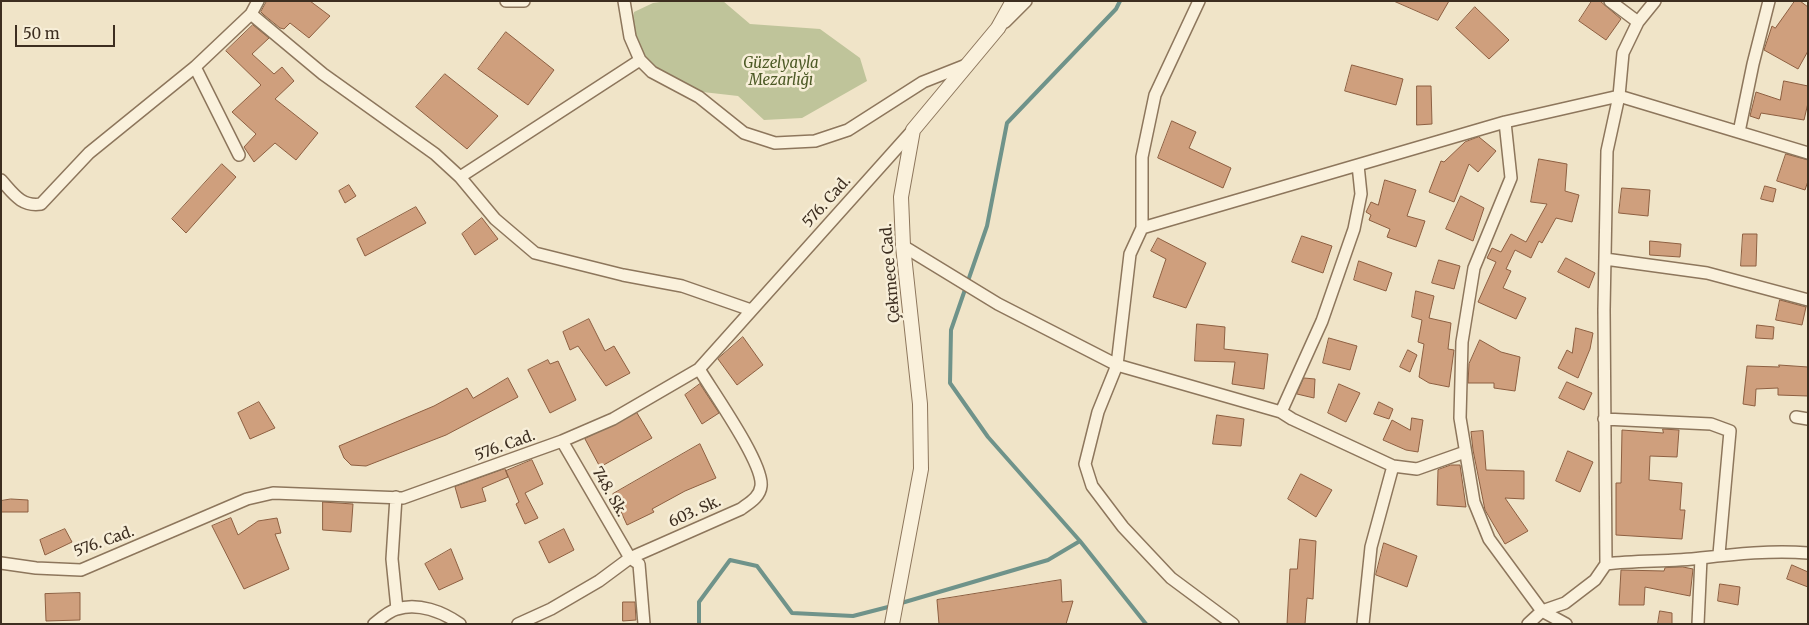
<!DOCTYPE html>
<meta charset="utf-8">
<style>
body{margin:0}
#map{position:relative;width:1809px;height:625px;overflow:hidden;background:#f0e4c8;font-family:Merriweather,serif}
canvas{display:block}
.frame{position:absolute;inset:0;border:2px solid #3d2e20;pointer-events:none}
.scale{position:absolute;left:15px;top:25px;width:100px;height:22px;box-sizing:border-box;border:2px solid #3d2e20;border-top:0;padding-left:6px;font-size:15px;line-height:18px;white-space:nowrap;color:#3d2e20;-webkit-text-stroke:4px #f7eed8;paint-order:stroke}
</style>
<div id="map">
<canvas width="1809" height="625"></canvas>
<div class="frame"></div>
<div class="scale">50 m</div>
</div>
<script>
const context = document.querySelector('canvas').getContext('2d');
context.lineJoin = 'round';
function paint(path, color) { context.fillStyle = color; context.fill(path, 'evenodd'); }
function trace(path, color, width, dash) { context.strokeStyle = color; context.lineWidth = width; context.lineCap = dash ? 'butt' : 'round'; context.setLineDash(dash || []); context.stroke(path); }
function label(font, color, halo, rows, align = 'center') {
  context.font = font + ' Merriweather,serif'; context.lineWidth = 5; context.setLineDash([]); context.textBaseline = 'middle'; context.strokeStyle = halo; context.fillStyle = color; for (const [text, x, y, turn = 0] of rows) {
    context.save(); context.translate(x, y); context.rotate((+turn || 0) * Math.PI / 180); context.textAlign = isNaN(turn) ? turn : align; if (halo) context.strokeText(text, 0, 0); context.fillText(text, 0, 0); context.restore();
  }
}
paint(new Path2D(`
 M667,1h56l27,23 70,5 40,29 7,23 -65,37 -38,2 -26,-24 -44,-5 -52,-27 -12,-27 4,-25 19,-9z`), '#bfc49a');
trace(new Path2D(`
 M1120,1l-4,8 -109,114 -20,103 -36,104 -1,53 38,54 92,104 66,83
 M898,604l150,-44 32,-19
 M699,624v-22l31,-42 27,6 35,47 61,3 39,-10`), '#6f938a', 4);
const building = new Path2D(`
 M267,1h43l20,15 -21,22 -19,-15 -6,6 -4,-1 -16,-13 -3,-3z
 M1394,1h55l-11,19z
 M1592,1h8l21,18 -15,21 -27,-19z
 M1795,1h5l8,6v44l-10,18 -34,-19 8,-24 3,2z
 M1475,7l34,33 -20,19 -33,-31z
 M253,25l16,13 -17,16 22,20 8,-7 12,14 -19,18 43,34 -22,27 -21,-17 -21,19 -10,-15 12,-13 -24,-22 29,-27 -35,-34z
 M506,32l48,38 -26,35 -50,-36z
 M1352,65l51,14 -7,26 -51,-14z
 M445,74l53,42 -31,33 -51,-42z
 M1784,81l24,5v17l-4,17 -43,-7 -2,6 -9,-3 6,-24 24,8z
 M1417,86h14l1,38 -15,1z
 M1172,121l24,11 -7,16 42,20 -8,20 -65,-30z
 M1479,137l17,14 -18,21 -9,-8 -15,38 -25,-10 12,-31 3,1 21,-20z
 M1786,154l22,6v21l-3,9 -28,-9z
 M1539,159l28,5 -2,27 14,4 -7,27 -16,-4 -14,25 -3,-2 -8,17 -16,-8 -9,19 5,2 -8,17 23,10 -10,21 -38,-17 18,-40 -9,-4 5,-10 9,4 10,-18 15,8 21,-38 -16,-2z
 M222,164l14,13 -50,56 -14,-14z
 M1385,180l31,10 -9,26 18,5 -9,26 -29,-10 3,-8 -21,-9 2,-5 -5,-3 5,-10 7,3z
 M349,185l7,11 -11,7 -6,-12z
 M1765,186l11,3 -3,13 -12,-3z
 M1622,188l28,2 -2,26 -29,-3z
 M1461,196l23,12 -11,33 -27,-12z
 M416,207l10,16 -61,33 -8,-17z
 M482,218l16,21 -23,16 -13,-21z
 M1743,234h14l-1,32h-15z
 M1302,236l30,10 -9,27 -31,-11z
 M1158,238l48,25 -20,45 -33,-11 13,-38 -15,-8z
 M1650,241l31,3 -1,13 -30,-2z
 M1566,258l29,15 -6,15 -31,-16z
 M1439,260l21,6 -6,23 -22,-6z
 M1359,261l33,12 -6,18 -32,-11z
 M1416,291l18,5 -5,22 22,5 -3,26 6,1 -5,37 -20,-4 -10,-6 5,-33 -6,-2 4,-22 -10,-3z
 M1780,300l26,7 -4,18 -26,-5z
 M589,319l16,32 9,-5 16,27 -24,13 -28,-40 -8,4 -7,-18z
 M1197,324l28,3 -1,22 44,5 -4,35 -32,-5 3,-22 -40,-1z
 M1757,325l17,2 -1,12 -17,-1z
 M1576,328l17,5 -3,16 -12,29 -20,-10 9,-18 5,3z
 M743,337l20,28 -26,20 -19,-26z
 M1329,338l28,8 -7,24 -27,-7z
 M1480,340l21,12 19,5 -5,34 -21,-3v-5h-26l1,-19z
 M1408,350l9,5 -7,17 -10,-5z
 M548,360l2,4 8,-3 18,39 -26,13 -22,-43z
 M1779,365l29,2v29l-30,-1v-7l-22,1 -1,17 -12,-2 4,-38 32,1z
 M508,378l10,19 -72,38 -80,31 -15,-1 -7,-7 -5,-12 95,-40 33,-18 6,10z
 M1304,378l11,1 -1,19 -17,-4z
 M1567,382l25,11 -8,17 -25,-12z
 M700,384l19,29 -17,11 -17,-29z
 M1339,384l21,9 -14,29 -18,-9z
 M259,402l16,26 -25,11 -12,-26z
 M1379,402l14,7 -4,10 -15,-5z
 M637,413l15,25 -52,29 -15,-28z
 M1217,415l27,4 -3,27 -28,-2z
 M1412,418l11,2 -5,32 -12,-2 -23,-10 9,-20 18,10z
 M1663,429l16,1 -2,27 -27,-1 -1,24 33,3 -2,27h5l-3,29 -66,-4v-52h5l1,-53 41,3z
 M1483,431l3,39 38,1v28l-19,-1 23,33 -23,13 -20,-34 -12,-60 -2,-18z
 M700,444l16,34 -31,13 -33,18 2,3 -27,13 -14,-31z
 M1568,451l25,11 -13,30 -24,-11z
 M532,460l11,24 -18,9 13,25 -13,6 -9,-20 3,-2 -13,-31z
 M1451,465h9l6,42 -29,-2 1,-35z
 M505,469l3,8 -26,11 4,13 -25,7 -6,-21z
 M1301,474l31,16 -16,27 -28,-18z
 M11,499l17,1v12h-27v-11z
 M323,502l30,2 -2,28 -28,-2z
 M231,518l7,17 20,-14 19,-3 4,15 -6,1 14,35 -45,20 -32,-63z
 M65,529l7,13 -27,13 -5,-15z
 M564,529l10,21 -25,13 -10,-21z
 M1300,539l16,2 -3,58 -6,-1 -2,26h-18l3,-55h7z
 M1384,543l33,13 -10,31 -31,-12z
 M451,549l12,30 -24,11 -14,-26z
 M1792,565l16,7v15l-21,-8z
 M1683,567l10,2 -3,27 -45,-9 -1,18h-25l2,-35 43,1 1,-3z
 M1061,580l1,22 11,-1 -7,23h-127l-2,-24z
 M1720,584l20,3 -2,18 -20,-4z
 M80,593v27l-34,1 -1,-27z
 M623,602h12l1,18 -13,1z
 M1660,611l12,2v11h-14z`);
paint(building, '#cf9f7d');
trace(building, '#8d5f41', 1);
const minor = new Path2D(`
 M506,1h18
 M624,1l6,36 10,23 12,12 47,25 45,36 31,10 40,-2 33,-11 75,-48 43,-17
 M1199,1l-44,94 -13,62v71l-12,26 -13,111 -19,47 -13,52 7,22 31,41 48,51 62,46
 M1610,1l28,21
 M251,14l72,60 112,80 25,23 35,42 40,34 88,22 59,11 69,24
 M1005,22l21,-21
 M195,67l44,88
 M1739,132l14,-68 16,-63
 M460,177l180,-117
 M1,180c12,13 20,27 40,24l48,-51 106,-86 56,-53 7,-13
 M1142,228l363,-106
 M903,246l95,58 119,61 164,47 11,7 101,47 24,3 48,-17
 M1605,259l102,14 101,27
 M1281,412l41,-91 32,-92 7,-35 -3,-29
 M1796,417l12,2
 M1604,419l107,5 19,7 -11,123
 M562,441l68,117 9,6 5,60
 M396,497l-4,62 5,50
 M1,563l35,5 45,2 166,-71 26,-6 130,5 159,-57 51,-22 86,-50 214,-239
 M1606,564l-2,-254 3,-159 12,-55 4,-43 15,-31 17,-21
 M374,624c6,-5 15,-13 23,-15 21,-7 46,3 63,15
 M518,624l33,-15 48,-28 31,-23 111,-49c8,-6 19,-12 20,-23 3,-22 -48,-94 -62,-117
 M1363,624l8,-77 22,-81
 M1528,624l14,-13 23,-8 30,-23 11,-16c31,-4 64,-2 95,-6 34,-4 72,-8 107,-5
 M1566,624l-24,-13 -53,-72 -15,-37 -14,-84 2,-76 12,-74 37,-90 -6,-56 114,-26 189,57
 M1698,624l3,-66`);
const tertiary = new Path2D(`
 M892,624l29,-155 -1,-65 -17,-158 -2,-49 12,-67 85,-102 15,-27`);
trace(minor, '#8d765c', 14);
trace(tertiary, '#8d765c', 16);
trace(minor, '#faf1dc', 11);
trace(tertiary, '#faf1dc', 14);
label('italic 15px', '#4d5a26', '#f7eed8', [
 ["Güzelyayla",781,64],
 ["Mezarlığı",781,81]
]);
label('15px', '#3d2e20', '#f7eed8', [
 ["576. Cad.",827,202,-48],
 ["Çekmece Cad.",891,273,-95],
 ["576. Cad.",505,446,-20],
 ["748. Sk.",609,492,60],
 ["603. Sk.",695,512,-24],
 ["576. Cad.",104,542,-20]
]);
</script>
